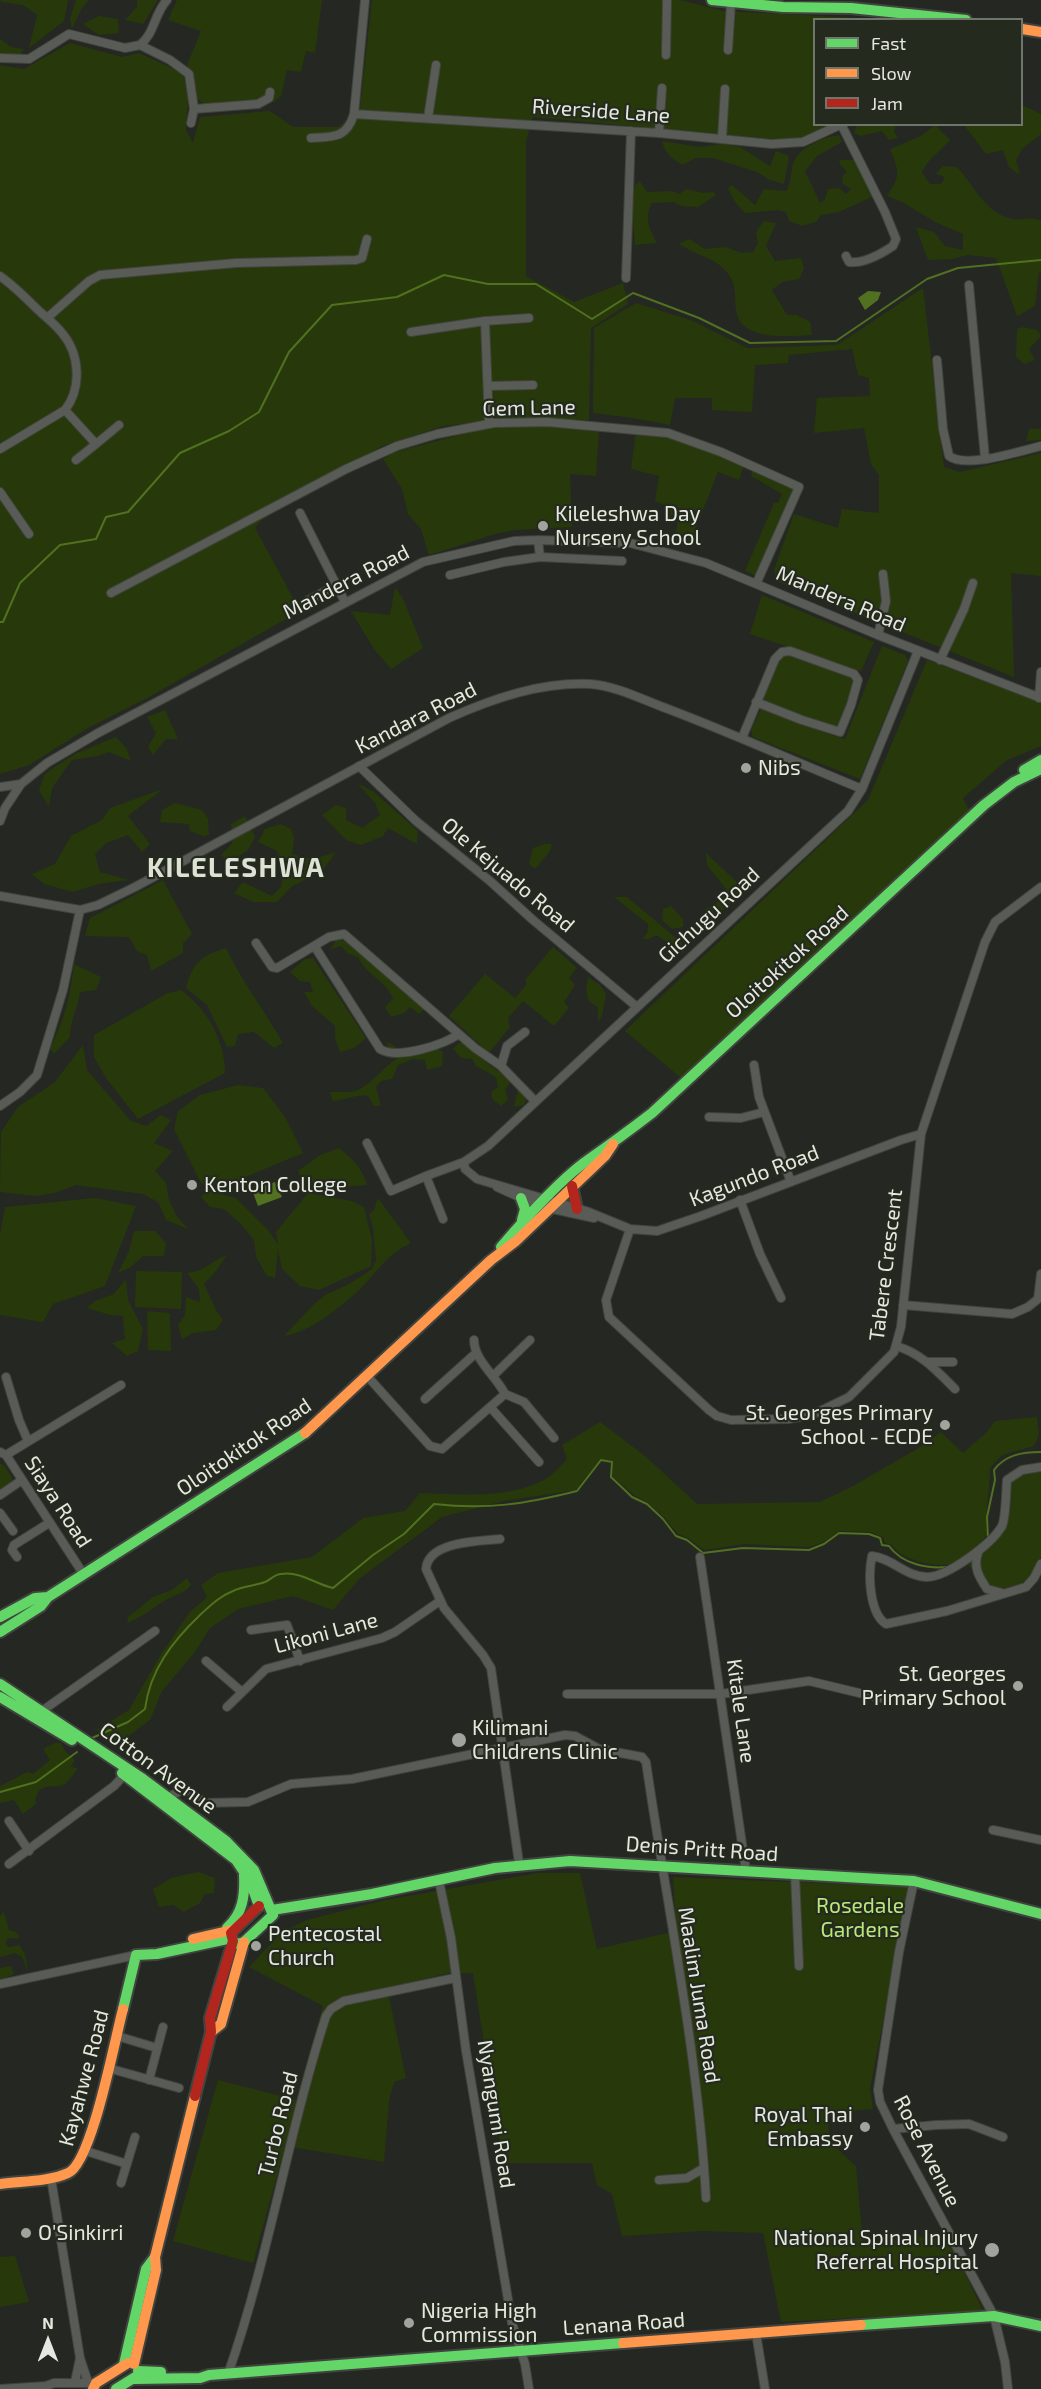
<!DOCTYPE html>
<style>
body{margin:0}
#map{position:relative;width:1041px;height:2389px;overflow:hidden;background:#252722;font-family:"Exo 2",sans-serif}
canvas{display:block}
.legend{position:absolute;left:813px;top:18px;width:210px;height:108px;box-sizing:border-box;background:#252a1f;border:2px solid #71766c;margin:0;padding:8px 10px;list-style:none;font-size:18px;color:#e4e8e0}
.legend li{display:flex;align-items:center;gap:12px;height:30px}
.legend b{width:30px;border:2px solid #71766c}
.north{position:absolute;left:18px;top:2311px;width:60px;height:60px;-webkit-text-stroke:4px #252a1f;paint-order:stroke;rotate:0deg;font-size:16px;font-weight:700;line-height:24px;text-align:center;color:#e4e8e0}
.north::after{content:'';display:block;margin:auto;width:21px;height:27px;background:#e4e8e0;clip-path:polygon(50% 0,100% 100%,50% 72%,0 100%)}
</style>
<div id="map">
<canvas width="1041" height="2389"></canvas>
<ul class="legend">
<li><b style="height:8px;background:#63d668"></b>Fast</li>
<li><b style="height:8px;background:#ff974d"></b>Slow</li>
<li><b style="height:8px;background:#b3261e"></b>Jam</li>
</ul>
<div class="north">N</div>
</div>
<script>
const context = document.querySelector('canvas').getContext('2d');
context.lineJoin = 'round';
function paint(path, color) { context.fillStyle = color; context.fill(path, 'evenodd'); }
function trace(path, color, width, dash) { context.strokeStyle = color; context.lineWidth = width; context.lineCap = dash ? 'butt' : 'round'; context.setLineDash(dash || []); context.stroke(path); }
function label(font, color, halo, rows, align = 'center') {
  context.font = font + ' "Exo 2",sans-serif'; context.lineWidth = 4.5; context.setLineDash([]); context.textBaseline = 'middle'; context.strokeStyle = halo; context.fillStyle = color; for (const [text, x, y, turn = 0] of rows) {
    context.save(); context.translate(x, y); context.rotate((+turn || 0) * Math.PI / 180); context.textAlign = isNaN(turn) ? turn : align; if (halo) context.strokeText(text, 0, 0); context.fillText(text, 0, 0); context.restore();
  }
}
paint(new Path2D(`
 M0,0h68v1l-4,20 -35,27 8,-33 -14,-10 -21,-3z
 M76,0h13l-7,8 -10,20 -2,-9z
 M137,0h21l-15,24 -18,-4 12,-13z
 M177,0h145l-7,53 -9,-2 -5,21 -14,-2 -6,26 -7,6 -67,4 -12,-9 -3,-22 -5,-10 14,-34 -33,-11z
 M372,0h308l44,11 150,8 -60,1v104l21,1 -40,16 -262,-24 -7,24v135l48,26 49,-19 5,21 -37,24 -2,92 -79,-2 -67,8 -61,20 -120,74 -7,8 45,83 -151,86 -63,32 -57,36 -29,9v-709l24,4 46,-26 52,14 17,-4 44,20 5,24 -2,33 7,13 7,-26 70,-6 23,16h46l21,-20z
 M99,16l19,3 1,14 -20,2 -16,-11z
 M0,39l11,8 13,2 -5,7 -19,-1z
 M1022,105l19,9v20l-19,15 -6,11 4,15 -11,-8 -6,-17 -17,4 -22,-29 58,-1z
 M857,125h39l-2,7 4,6 -9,2 -7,-9 -21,5 -7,-3z
 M935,125l15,15c-9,11 -23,19 -28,33l8,11h11l4,-7 -9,-3 7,-8 14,1c18,19 28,47 56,52 10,2 18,-4 28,2v51h-2l-4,34 -18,10 -21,-58 -28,-3 -16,4 -24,1 -12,-33 18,5 11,14 18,4v-16l-26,-11 -35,-21 -15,-6c14,-20 12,-25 3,-47l31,-13z
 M839,135l3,7 -25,14 -12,15 15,32 5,-4 3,-10 11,-1 7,6 5,-5 -8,-5 -1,-7 5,-6 -6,-5 -2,-6h15l17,30 1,7 -33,15 -18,3 -5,7 -14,4 -13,-5 -3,-9 -8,-2 -33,3 -10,-11 -7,-14 4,-3 23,20 9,-16 22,2c6,-9 4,-18 7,-27 6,-17 30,-27 46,-29z
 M662,141l37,6 23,-3 18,3 30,19 6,-15 13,5 -5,28 -14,-4 -13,-8 -44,-14h-17l-14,7c-10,-7 -17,-11 -20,-24z
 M640,181l7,11 25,-1 7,3 8,-5 16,4 11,-1 2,3 -18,12 -16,-1 -9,-4 -21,1c-8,14 -3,26 5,40l-22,2 -4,-44 4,-16z
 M764,221l12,2 -10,23 9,15 26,-3 3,10 -5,11 -17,3 -10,8 15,25h10l13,7 2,13c-23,1 -72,7 -76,-25 -2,-13 1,-24 -7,-35 -11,-17 -34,-20 -50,-31l10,-5 16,10 20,-2 17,6 11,-1 5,-9 -2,-11z
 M923,288l21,179 16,5 81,-19v123l-30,-3 3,104 -238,-96 -2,-11 20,-56 44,14 4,-19 37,4v-38l-8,-11 -7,-36 -50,5 3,-35 53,-2 -1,-18 -11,-3 -6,-26 -63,6 -1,8 -33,2 -3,47 -40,-2v-12h-37l-5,27 -37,-7 -40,-5 1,-85 42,-25 57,18 54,27 90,-3z
 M1023,327l14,3 4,6 -12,13 6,11 -11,4 -8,-7 1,-28z
 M545,424l54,4 -3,48 -26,-2 2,53 -57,3 -20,4 -66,21 -8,-26 -13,-15 -6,-25 -19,-30 9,-6 98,-26z
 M1029,429h12v11l-15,1z
 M636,431l30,4 78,30 -5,15 -21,-8 -30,75 -15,-5 6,-25 -8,-2 -2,-8 -14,-6 4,-25 -28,-7z
 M750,466l47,21 -39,90 -13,-6 29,-68h4l4,-9 -31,-18 1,-5 -4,-1z
 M395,587l8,12 20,49 -32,21 -17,-20 -23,-38 39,4z
 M762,595l112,47 -13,29 -111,-37z
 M882,646l23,9 3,6 -48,118 -107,-42 -2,-7 10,-21 67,25 17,5z
 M784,654h6l62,25 2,8 -15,39 -3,1 -71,-25 -1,-5 14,-36z
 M927,660l114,43v43l-34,14 -44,38 6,12 -288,268 -56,-47 243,-231z
 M165,710l13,29h-12l-13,16 -5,-8 8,-14 -9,-16z
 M116,737l10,11 5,13 -22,-9 -11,4 -26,4 -20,28 -3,19 -10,-17 6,-16 11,-8 21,-13z
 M357,783l17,9 44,39 -1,13 -29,-16 -5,8 -22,9 -15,-5 -24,-25 14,-10 10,3v12l16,8 18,-13 -5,-12z
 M163,789l-35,27 22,28 -8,8 -14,-17 -22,8 -11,11 5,18 29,8 -31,4 -25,8 -29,-8 -12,-10 23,-10 16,-28 31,-16 8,-12z
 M175,803l27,7 6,9 1,16 -6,1 -13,-5 -1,-7 -29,-2 2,-12z
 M245,816l10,21 -7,13 -19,13 -8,-8 11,-11 -1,-20z
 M281,824l10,5 3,9 -2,16 22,5 22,-7 -13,18 -32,17 -14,15h-24l-19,-9 9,-11 29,14 9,-9 2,-14 -6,-22 -19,-9 7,-13z
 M545,844h7l-2,7 -15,18 -6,-5 4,-16z
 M706,853l33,31v8l-9,12 -22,18 -3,-13 12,-6 9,-14 -19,-24z
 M163,880l29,54 -9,9v10l-32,18 -4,-16 -10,-4 -8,-14 -44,-1 5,-18z
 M614,897h13l55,46 2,10 -28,-18 -7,4h-6l5,-8v-7z
 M671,906l12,13v8l-11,2 -10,-9 1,-11z
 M337,939l13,4 75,66 -6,5 -9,-7 -6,6 -13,4 -6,-10 8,-8c-6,-18 -27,-24 -35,-42l-11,-4 -6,-7 -11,4z
 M553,947l24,21 -8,10 6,7 -11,17 5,6 -15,18 -31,-25 -15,17 2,9 -21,26 -40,-37 36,-42 30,24 12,-14 -2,-4z
 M226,948c16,34 39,63 57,95l-9,5 -20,-16 -16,2 -3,12 -8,1 -20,-42 -21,-17c7,-26 15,-32 40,-40z
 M313,958l53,80 -12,10 -14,4 -5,-14v-12l-23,-20 -8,-14h9l-3,-10 -10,-1 -10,-9 15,-13z
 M74,964l27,13 -5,13 -16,2c-2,16 -10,28 -10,45l-16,17 -4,-6c14,-26 21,-55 24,-84z
 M588,977l12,8 6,9 -4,22 -4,6v-15c-14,-6 -12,-16 -10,-30z
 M181,990c26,19 44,50 44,83l-87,46 -32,-41 -12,-21v-22l74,-42z
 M387,1041l10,7 26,-3 20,6 -1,15 -15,4 -2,-10 -12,-1 -15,6 -6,14 -11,2 -5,6 5,19h-7l-6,-10c-12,-2 -23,4 -35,5l-3,-9c8,-1 17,1 25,-1 16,-5 28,-24 43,-33l-10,-8z
 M473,1042c6,22 31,33 51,41l3,13 -3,9 -10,2 4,-18 -7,-7 -6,7 3,11 -7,6 -8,-6 -2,-8 7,-5 -2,-10 -20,-11 -4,-7 -11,-1 -8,-9 6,-6z
 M83,1045l4,25 43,50 16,6 15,-11 10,5 -17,23 19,8 -18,20 11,12 3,17 7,15 12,14 -22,-9 -8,-18 -15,-8 -67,-9 -22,8 -17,3 -37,-4 1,-60 17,-25 36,-24z
 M238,1085l25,3 22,29 18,36 -79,33 -23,-3 -27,-54 4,-18 22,-16z
 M339,1148c14,11 23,20 28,37l-29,2 -19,-4 -15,1 -6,-13 22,-16z
 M207,1191l29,7 33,33 9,14 -2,-13 32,-39 44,8 12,6 8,33 -1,26 -52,24 -19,-4 -18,-17 -4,-20 -3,29 -8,-2 -11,-19 -2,-17 -13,-16 -17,-15 -14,-2 -9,-10z
 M95,1198l41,8 -31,80 -52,18 -10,18 -43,-7v-80l5,-28z
 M378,1198l33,45c-25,11 -36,32 -55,50 -20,17 -46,39 -72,43l30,-32 13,-10 22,-10 23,-15 4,-9 -3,-32 -4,-14 5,-4z
 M134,1231h21l11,12 -2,13h-21l-12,11 -13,6 11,-22z
 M227,1255l-11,16 -12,13 13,28 6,8 -7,10 -23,3 -11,6 -4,-14 7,-10 1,-18 14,5 -1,-13 -12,-16c21,-3 22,-11 40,-18z
 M136,1271l46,1 -1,37 -46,-2z
 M126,1279l2,21 15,29 -5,22 -11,5 -15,-13 13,-4 -2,-23 -13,-1 -23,-7 8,-7 19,-7z
 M147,1311l23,2 1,38 -23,-1z
 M1037,1417l2,18 -5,11 -32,9 -12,13c0,23 -6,45 -3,67 -9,11 -19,23 -33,28 -16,6 -53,-3 -62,-18l-7,-2 -2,-6 -13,-5 -31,-1 -15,11 -15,5 -65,-3 -40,6 -16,-12 -10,-4 -14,-17 -16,-14 -14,-8 -21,-18v-16l-12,-2 -25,31 -72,11 -62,16 -83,62 -26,31 -40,-14 -55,13 -28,19 -15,24 -33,39 -12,29 -31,23 -23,-13 33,-20 31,-54 29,-43 18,-16 -6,-12 17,-12 94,-16 51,-39 42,-7 15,-18c40,1 91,7 127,-15 7,-4 14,-13 20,-19l-5,-14 38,-23 45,34 52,48 123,-2 33,-16 64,-37 24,-17 22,21 24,-21 8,-11z
 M0,1463l5,3 12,21 -17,11z
 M1041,1468v89l-14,23 -7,4 -24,6 -29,-26 37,-31 3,-10 3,-43 6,-6z
 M187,1578l4,7c-6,9 -16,9 -25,15 -13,8 -24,17 -39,23l1,-6 25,-20 19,-7z
 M55,1743h6l5,9 9,8 -4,6 7,3c-5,5 -11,17 -19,17 -9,1 -11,-1 -20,4l-4,10 2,3 -14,11 -9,-14 -14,3v-17l27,-14 6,2 17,-14 -7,-11z
 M198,1872l17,6 -1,15 -9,1 -5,9 -16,9 -11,-7 -14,2 -6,-18 18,-11z
 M538,1873h42l17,76 79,-18 -3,-54 236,10 -39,202 3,20 -43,4c-6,27 7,36 26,53l7,77 83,-9 37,77 -202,11 -18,-89 -61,-2 -80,5 -10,-42 -15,-9 -5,-22h-89l-30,-190h-24l-62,15 19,90 -12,4 -5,18 -5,62 -99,-16 -32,117 -80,-22 45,-161 78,20 27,-94 -74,-39 34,-36 24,-11 78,-20z
 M4,1912l5,18 7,2 4,6h-12l-3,5 4,4 10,-2 6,9 3,18 -6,-15 -7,-4 -15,4v-41z
 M11,1966l3,8 -14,6v-12z
 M15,2256l14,46 -29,5v-50z`), '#27390a');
paint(new Path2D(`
 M868,291l13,1 -3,8 -13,10 -7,-12z
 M275,1182l7,15 -24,9 -6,-16z`), '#517121');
trace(new Path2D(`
 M0,622h3l17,-39 40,-38 36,-6 10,-22 22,-5 52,-59 49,-22 30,-19 30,-60 43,-47 65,-8 47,-22 44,9h48l56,35 41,-26 66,25 51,25 86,-2 91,-62 31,-11 83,-8
 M988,1538l-1,-21 8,-37 -1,-10c11,-15 28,-18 47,-18
 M92,1738l36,-16 17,-13c5,-39 27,-67 55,-94 10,-9 20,-19 33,-24 10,-5 21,-5 32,-9 5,-2 10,-8 16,-8 20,-3 34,10 52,14l40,-33 31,-21 30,-30c53,6 91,0 143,-13l24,-31 11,2 -1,15 21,20 15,7 16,15 13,17 11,4 16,13 40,-5 66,2 15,-6 15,-11 30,1 11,4 2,7 7,1c13,18 38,23 59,21
 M0,1792l36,-10 41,-30`), '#517121', 2);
const street = new Path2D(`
 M140,45l30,15 19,14 5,35 -3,14
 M728,50l3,-47
 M666,55l1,-55
 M0,58l29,1 40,-25 56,14 15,-3c15,-12 14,-31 27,-45
 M194,109l64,-5 11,-6 1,-6
 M354,114l305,19 113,11 31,-2 39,-18
 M428,118l8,-53
 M841,124l44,88 11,27 -3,7c-12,8 -30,18 -44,16l-3,-6
 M659,133l3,-45
 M311,138c23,-1 36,0 43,-24l11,-114
 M722,138l3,-49
 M0,276c13,9 23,19 35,31 9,9 19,16 27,26 18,21 20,55 3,77l-65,39
 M626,278l5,-147
 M969,285l16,173
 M47,318l42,-37 11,-6 136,-12 120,-3 6,-2 5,-19
 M485,321l44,-3
 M411,332l74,-11 4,103
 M937,360l6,69 6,27c17,13 71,-5 92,-10
 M488,386l45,-1
 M65,410l31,34 23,-19
 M76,460l20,-16
 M0,492l29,42
 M300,513l45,89
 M538,540l2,17 82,4
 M450,575l54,-13 36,-5
 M111,593l235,-124 51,-23 40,-12 57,-11 53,-1 121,11 53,19 78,35 -42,95
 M307,601l30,-16
 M878,635l8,-34 -3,-27
 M940,660l24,-51 9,-26
 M1039,698l2,-26
 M742,738l33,-79 7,-7 8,-1 64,23 4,6 -7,25 -11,27 -38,-12 -46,-18
 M359,766l57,55 74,60 43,39 104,87
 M0,787l21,-3 26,-21 51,-30 325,-171 91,-21 24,-1 92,3 76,20 172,72 163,63
 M0,821l5,-13 16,-24
 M0,896l80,14 18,-5 37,-18 314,-169c45,-20 92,-36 141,-34 27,2 53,16 78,25 66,25 130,54 194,80
 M256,943l16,24 5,1 52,-31 15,-3 131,114 26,18 34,35
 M315,947l65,102c17,11 63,-4 79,-15
 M754,1065l5,32 32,85
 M501,1066l6,-20 18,-14
 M0,1106l20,-14 17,-17 26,-85 17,-80
 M709,1117l32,1 23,-6
 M367,1143l24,48 35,-15
 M464,1162l1,7 12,10 109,32 44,18 27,2 44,-15 200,-76 20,-6
 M497,1187l42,19 55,12
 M740,1200l20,54 21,44
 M443,1219l-17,-43 38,-14 24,-16 360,-335 14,-22 56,-138
 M630,1229l-24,71 3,17 100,93 8,6 14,4 57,-1 24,-4 37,-18 45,-45 7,-25 20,-193 64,-192 10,-20 46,-35
 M903,1305l109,9 16,-7 10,-8 3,-25
 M896,1346c25,7 41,25 59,43
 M928,1362h25
 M494,1375l36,-35
 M6,1377l13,43 9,21
 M368,1377l62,69 12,3 63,-55c-9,-18 -31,-34 -31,-54
 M505,1394l19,8 30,36
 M425,1399l51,-46
 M491,1408l48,54
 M0,1452l6,3 78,120
 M6,1455l115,-70
 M1041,1467l-19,3 -15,10c-1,11 -1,37 -5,46 -10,18 -55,51 -75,51 -21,0 -35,-19 -55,-21 -4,18 -3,57 14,68l61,-13 79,-24 8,-9 7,-14
 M0,1495l22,-15
 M0,1513l13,18
 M500,1539c-20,2 -72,2 -74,30l18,39 39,47 8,13 28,195
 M978,1553c-5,14 1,24 9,36l15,4
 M17,1557l-5,-7 2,-5 35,-22
 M700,1557l46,314
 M251,1630l36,-5 13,36
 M206,1661l36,31
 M567,1694h154l88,-13 71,17
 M227,1707l39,-38 116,-31 13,-6 45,-31
 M39,1713l116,-82
 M168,1797l15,-7 7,2 15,11 43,-1 43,-18 61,-5 213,-44 10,1 24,13 43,8 4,5c21,145 52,290 60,436
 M9,1821l20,30
 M993,1830l48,10
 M9,1864l105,-78 12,-13
 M795,1874l4,92
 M439,1881l12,57 15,113 46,272 13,41 4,25
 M914,1881l-15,71 -21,138 2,12 13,27 101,187 11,46 3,27
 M0,1984l136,-29
 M117,2036l40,12
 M108,2068l71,20
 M149,2080l14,-53
 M893,2129l43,-4 33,-1 34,13
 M86,2151l41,13
 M51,2178l29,180 -5,24
 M659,2180l28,-2 17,-10
 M121,2183l14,-46
 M756,2333l9,56
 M80,2358l8,24
 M228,2374c41,-117 60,-240 98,-358l5,-7 13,-8 111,-23
 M0,2389l46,-3 8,-3h42`);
const fast = new Path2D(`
 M712,0l71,7 68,1 115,12
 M1024,770l17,-10
 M521,1198l4,11 -3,11
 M501,1247c23,-27 56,-64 84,-85 23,-16 45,-32 67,-49l332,-308 30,-23 27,-13
 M0,1617l35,-19 13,-1
 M0,1632l41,-26 7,-9 257,-164
 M0,1684l143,95 83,62 28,29 19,45 -29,27 -6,2 -5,-3
 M0,1697l72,43
 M122,1773l114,87 14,21 9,25
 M272,1910l100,-16 123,-26 75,-7 344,20 127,33
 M227,1928c16,-15 18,-32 17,-53
 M123,2009l13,-54 21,-1 75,-16
 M861,2325l133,-9 47,10
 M124,2364l22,-95 9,-12
 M138,2371l23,1
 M134,2379l66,-1 9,-3 414,-32
 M116,2389l21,-13`);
const slow = new Path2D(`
 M1022,29l19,3
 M305,1433l186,-173 25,-19 89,-85 8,-12
 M193,1939l39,-9
 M211,2032l10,-8 23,-82
 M0,2184c21,-3 48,-2 68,-11 24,-10 47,-135 55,-164
 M623,2343l238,-18
 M134,2364l22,-94 -1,-13 40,-161
 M93,2389l3,-6 32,-20`);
const jam = new Path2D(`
 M572,1186l5,23
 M195,2096l16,-64 -1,-14 23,-77 -2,-8 28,-27`);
trace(street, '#41433e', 10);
trace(fast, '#41433e', 14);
trace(slow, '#41433e', 14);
trace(jam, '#41433e', 14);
trace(street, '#595b56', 8);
trace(fast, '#63d668', 10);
trace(slow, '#ff974d', 10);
trace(jam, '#b3261e', 10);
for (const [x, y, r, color] of [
 [543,526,6,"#a1a49e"],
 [746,768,6,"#a1a49e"],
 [192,1185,6,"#a1a49e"],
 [945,1425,6,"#a1a49e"],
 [1018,1686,6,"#a1a49e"],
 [459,1740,8,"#a1a49e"],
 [256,1946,6,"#a1a49e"],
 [865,2127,6,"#a1a49e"],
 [26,2233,6,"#a1a49e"],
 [992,2250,8,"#a1a49e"],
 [409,2323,6,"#a1a49e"]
]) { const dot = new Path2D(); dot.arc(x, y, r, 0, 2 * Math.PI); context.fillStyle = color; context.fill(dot); trace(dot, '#252a1f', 2); }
label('21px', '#e4e8e0', '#252a1f', [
 ["Riverside Lane",601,111,4],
 ["Gem Lane",529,408,-1],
 ["Mandera Road",346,582,-27],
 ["Mandera Road",841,599,23],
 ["Kandara Road",416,718,-27],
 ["Ole Kejuado Road",508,875,40],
 ["Gichugu Road",709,915,-43],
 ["Oloitokitok Road",787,962,-42],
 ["Kagundo Road",754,1176,-21],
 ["Tabere Crescent",886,1265,-83],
 ["Oloitokitok Road",244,1447,-34],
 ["Siaya Road",58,1502,57],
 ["Likoni Lane",326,1633,-15],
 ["Kitale Lane",741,1711,82],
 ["Cotton Avenue",158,1768,36],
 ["Denis Pritt Road",702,1849,4],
 ["Maalim Juma Road",699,1995,81],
 ["Kayahwe Road",84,2078,-75],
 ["Nyangumi Road",496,2114,81],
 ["Turbo Road",278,2124,-76],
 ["Rose Avenue",927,2151,63],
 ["Lenana Road",624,2324,-4]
]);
label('21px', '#e4e8e0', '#252a1f', [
 ["Kileleshwa Day",555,514],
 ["Nursery School",555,538],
 ["Nibs",758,768],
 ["Kenton College",204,1185],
 ["St. Georges Primary",933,1413,"right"],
 ["School - ECDE",933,1437,"right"],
 ["St. Georges",1006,1674,"right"],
 ["Primary School",1006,1698,"right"],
 ["Kilimani",472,1728],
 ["Childrens Clinic",472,1752],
 ["Pentecostal",268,1934],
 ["Church",268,1958],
 ["Royal Thai",853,2115,"right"],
 ["Embassy",853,2139,"right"],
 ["O'Sinkirri",38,2233],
 ["National Spinal Injury",978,2238,"right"],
 ["Referral Hospital",978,2262,"right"],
 ["Nigeria High",421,2311],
 ["Commission",421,2335]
], 'left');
label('21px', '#b7e878', '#252a1f', [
 ["Rosedale",860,1906],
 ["Gardens",860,1930]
]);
context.letterSpacing = '1.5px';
label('bold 27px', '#dce3d4', '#252a1f', [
 ["KILELESHWA",236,868]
]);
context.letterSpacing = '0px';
</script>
